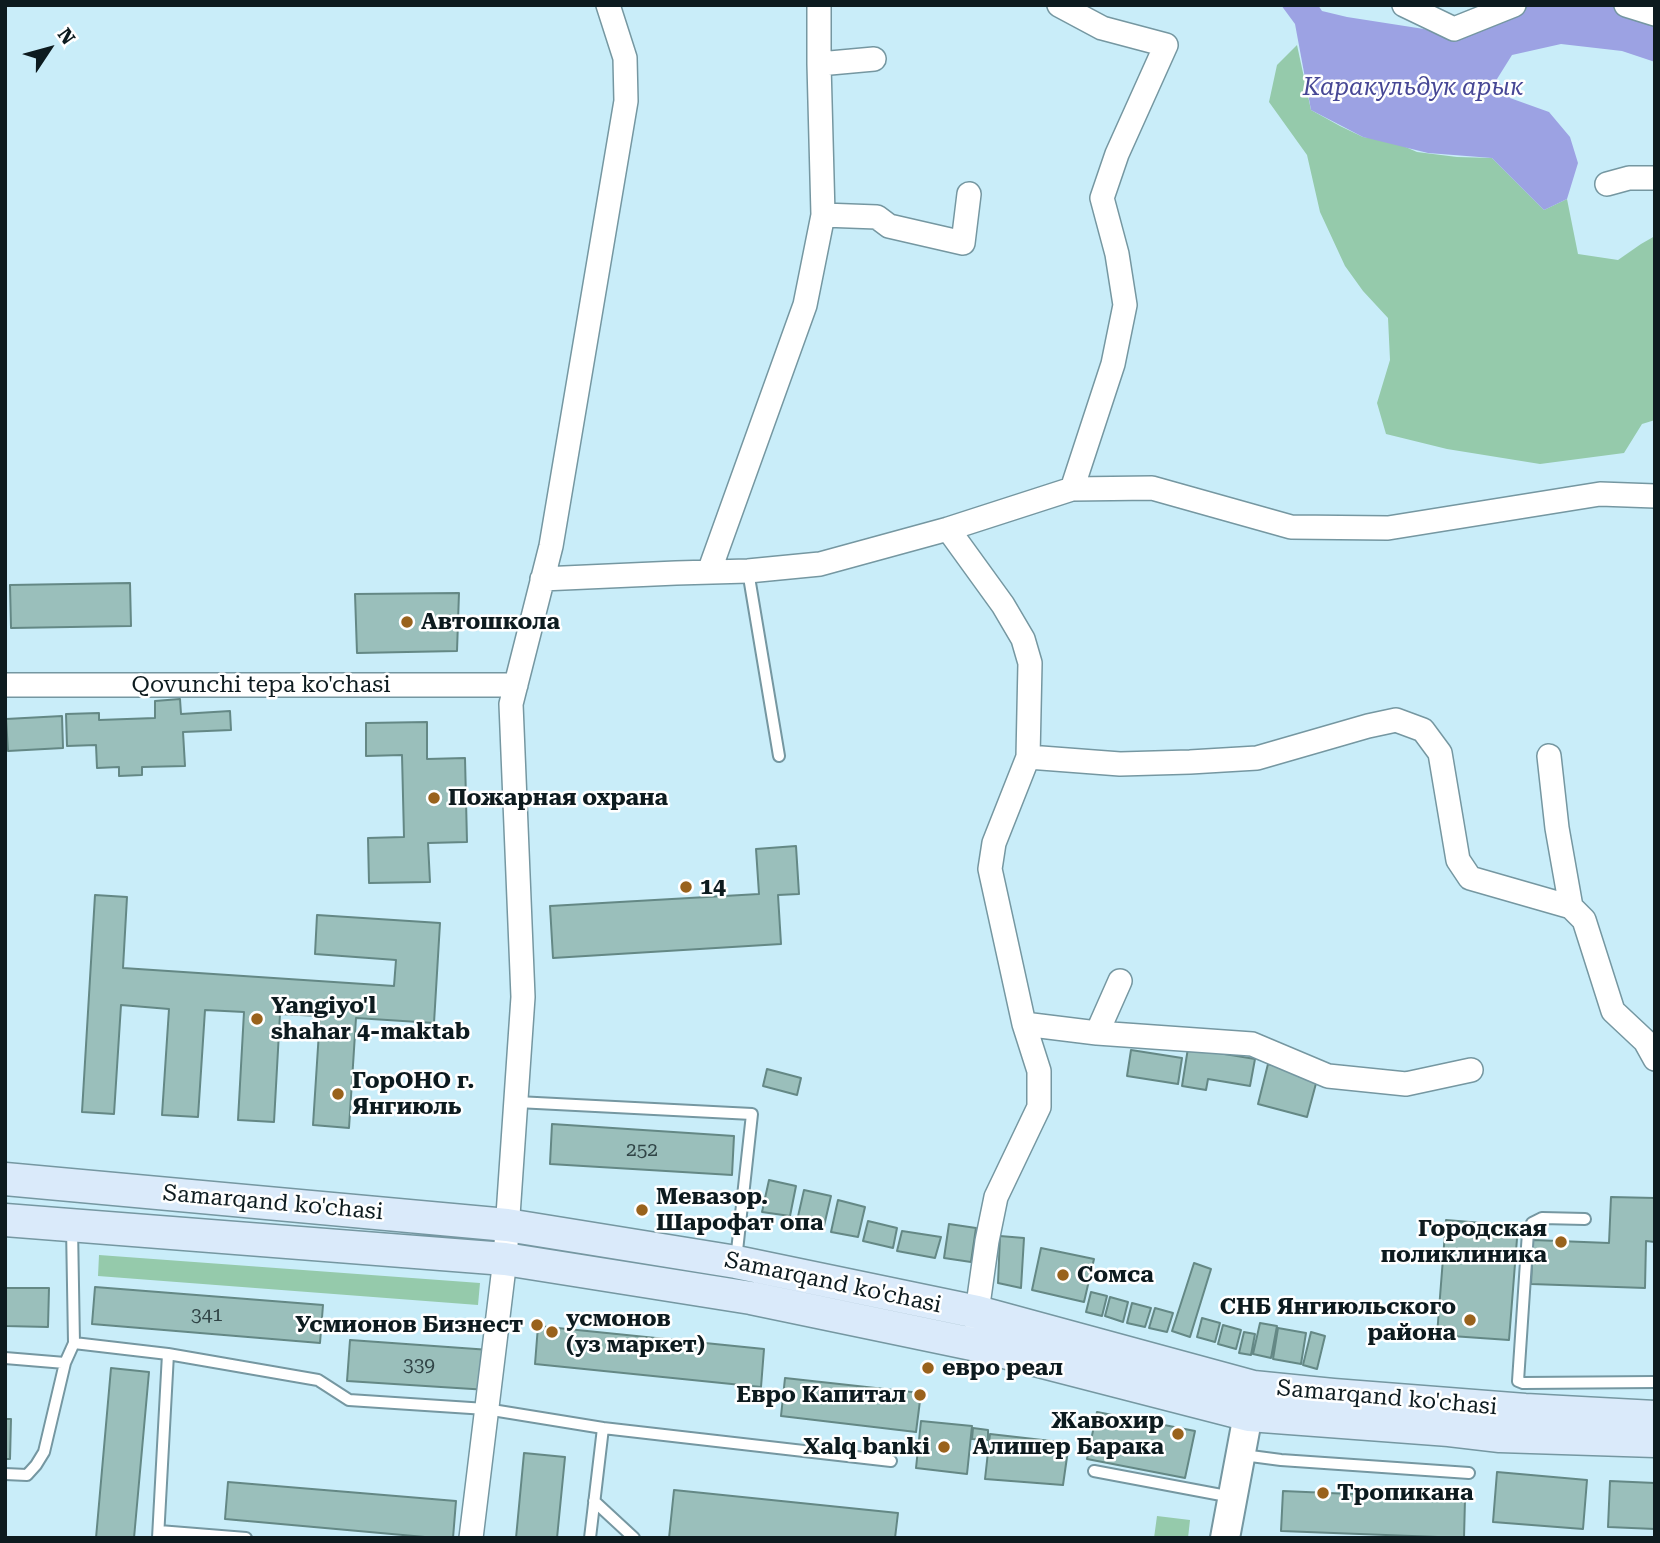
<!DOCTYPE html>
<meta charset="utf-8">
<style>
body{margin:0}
#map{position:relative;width:1660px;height:1543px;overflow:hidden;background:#c9edf9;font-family:"Roboto Serif",serif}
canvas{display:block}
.frame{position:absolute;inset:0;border:7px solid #0d1b1f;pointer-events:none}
.north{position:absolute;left:14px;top:14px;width:70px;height:70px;-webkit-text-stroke:5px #fff;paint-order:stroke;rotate:54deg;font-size:19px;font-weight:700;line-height:28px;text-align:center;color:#0d1b1f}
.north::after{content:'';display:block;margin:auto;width:24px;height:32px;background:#0d1b1f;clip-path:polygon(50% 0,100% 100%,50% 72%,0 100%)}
</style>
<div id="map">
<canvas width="1660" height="1543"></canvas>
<div class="frame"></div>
<div class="north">N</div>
</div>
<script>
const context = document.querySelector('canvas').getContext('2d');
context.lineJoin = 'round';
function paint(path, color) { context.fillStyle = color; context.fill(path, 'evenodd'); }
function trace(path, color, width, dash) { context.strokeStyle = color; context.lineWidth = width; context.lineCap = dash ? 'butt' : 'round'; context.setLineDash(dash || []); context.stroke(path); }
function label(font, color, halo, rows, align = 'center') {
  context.font = font + ' "Roboto Serif",serif'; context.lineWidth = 5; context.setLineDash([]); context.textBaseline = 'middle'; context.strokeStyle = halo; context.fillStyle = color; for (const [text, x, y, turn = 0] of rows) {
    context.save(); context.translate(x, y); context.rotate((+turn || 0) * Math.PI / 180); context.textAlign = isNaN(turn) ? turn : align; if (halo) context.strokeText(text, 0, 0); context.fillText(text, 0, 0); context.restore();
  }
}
paint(new Path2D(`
 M1297,45l14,65 29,16 23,11 29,4 25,11 40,5 35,1 52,52 23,-11 11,55 40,6 23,-16 14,-8v184l-13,4 -18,29 -84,11 -93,-15 -61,-15 -9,-31 13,-43 -2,-42 -25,-27 -18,-25 -25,-54 -13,-57 -38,-53 8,-37z
 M99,1255l381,28 -2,22 -380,-29z
 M1157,1516l33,4 -2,18h-34z`), '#95caab');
paint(new Path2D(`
 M1281,5h37l4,6 25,6 77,12 31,10 38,-20 36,-14h83l43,23v34l-33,-11 -61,-7 -49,11 -15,24 13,19 39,14 21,25 8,26 -11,36 -23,11 -52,-52 -64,-5 -65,-16 -52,-27 -16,-86z`), '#9ca2e3');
const building = new Path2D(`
 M130,583l1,43 -120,2 -1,-43z
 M459,593l-2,58 -100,2 -2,-59z
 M180,699l1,15 49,-3 1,19 -48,2 2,34 -43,1v8l-23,1v-9l-22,1 -1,-23 -29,1 -1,-32 33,-1v7l56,-2v-17z
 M62,716l1,32 -55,3 -2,-32z
 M427,722v37l38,-1 2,84 -39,1 2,39 -61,1 -1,-45 36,-1 -2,-82 -36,1v-33z
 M796,846l3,48 -21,1 3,49 -228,14 -3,-52 209,-12 -3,-45z
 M95,895l32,2 -4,71 271,18 2,-26 -81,-6 2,-39 123,8 -6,100 -78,-5 -7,110 -36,-3 7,-109 -40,-2 -6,108 -36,-2 6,-108 -39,-2 -7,107 -36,-2 7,-106 -48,-4 -7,109 -32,-2z
 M1188,1048l67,11 -5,27 -42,-7 -2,11 -24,-4z
 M1131,1050l51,8 -4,26 -51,-8z
 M1268,1064l50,12 -11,41 -49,-13z
 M767,1069l34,9 -4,17 -34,-9z
 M552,1124l182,12 -2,39 -182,-11z
 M769,1180l27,6 -6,30 -28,-4z
 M804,1190l27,6 -7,30 -27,-5z
 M1611,1197l44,1v44l-9,-1 -1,47 -114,-4 2,-44 76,3z
 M838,1200l27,7 -7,30 -27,-5z
 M1446,1220l72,6 -9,114 -72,-5z
 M868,1221l29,7 -4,20 -30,-7z
 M949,1224l27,4 -5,34 -27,-4z
 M902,1231l39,6 -6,21 -38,-7z
 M1000,1236l24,2 -3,50 -23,-5z
 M1041,1248l53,11 -10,43 -52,-12z
 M1194,1263l17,6 -21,68 -18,-6z
 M95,1287l228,18 -3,38 -228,-19z
 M5,1288h44l-1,39 -43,-1z
 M1091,1292l16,4 -5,20 -16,-4z
 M1110,1297l18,5 -5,20 -18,-6z
 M1132,1303l19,5 -6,19 -18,-4z
 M1155,1308l18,5 -6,19 -18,-4z
 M1202,1318l18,5 -5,19 -18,-5z
 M1260,1323l17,3 -6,32 -18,-4z
 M1223,1325l18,5 -5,19 -18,-5z
 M538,1326l226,23 -3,38 -226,-23z
 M1278,1328l28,5 -5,31 -28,-5z
 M1244,1332l11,2 -4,21 -12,-2z
 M1311,1332l14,4 -8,33 -14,-4z
 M350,1340l140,10 -2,40 -141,-9z
 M111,1368l38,4 -15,166h-38z
 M785,1378l136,15 -5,39 -135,-16z
 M1097,1412l98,19 -10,47 -98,-19z
 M5,1419h6l-1,40h-5z
 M921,1421l51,5 -5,48 -51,-6z
 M973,1428l15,2v10l-16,-1z
 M990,1434l79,9 -6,42 -78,-6z
 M524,1453l41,4 -8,81h-41z
 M1497,1472l90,8 -4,49 -90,-7z
 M1610,1481l45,2v46l-47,-2z
 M228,1482l228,19 -3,37h-17l-211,-19z
 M674,1490l224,23 -3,25h-226z
 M1283,1491l182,8 -1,39 -183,-7z`);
paint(building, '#9abfbb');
trace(building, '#648885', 2);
const service = new Path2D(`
 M748,571l31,185
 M517,1102l235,12 -16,146
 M1585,1219l-43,-1 -10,5 -4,9 -10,149 5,2 132,-1
 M72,1227l2,116 94,11 -10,184
 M168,1354l150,26 31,20 137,9 117,19 -13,110
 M5,1358l60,5 9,-20
 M603,1428l288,33
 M1243,1455l38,5 188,13
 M1094,1471l138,26
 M5,1474l22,1 9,-10 8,-13 21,-89
 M594,1501l40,37
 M159,1531l87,7`);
const minor = new Path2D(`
 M819,5v59l55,-5
 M1059,5l43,23 64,17 -49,109 -15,44 15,56 8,51 -12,59 -41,125
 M1404,5l50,24 60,-24
 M1626,5l29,9
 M819,64l4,151 54,2 12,9 74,17 6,-49
 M1607,184l22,-6h26
 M948,529l55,76 20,34 7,24 -2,94 -34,86 -4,26 34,155 15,47v36l-43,90 -9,44 -10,71v16
 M709,572l96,-267 18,-90
 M542,579l134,-6 72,-2 72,-7 128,-35 124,-40 80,-1 139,39 97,1 212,-34 55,2
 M5,685h511
 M1549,756l8,72 14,79
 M1028,757l92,7 70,-2 67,-4 111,-32 28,-6 27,10 17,23 18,107 12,18 101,29 13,13 29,91 32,30 10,18
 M1024,1024l73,9 155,11 76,32 78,8 65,-14
 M1097,1033l23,-52
 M471,1538l34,-279 18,-262 -12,-293 40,-158 75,-445 -1,-43 -17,-53`);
const tertiary = new Path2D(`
 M1225,1538l27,-145`);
const secondary = new Path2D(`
 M5,1179l502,46 229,37 241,50 276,75 80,8 192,15 130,7
 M5,1220l500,39 246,39 226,47 272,70 200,15 51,6 155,5`);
trace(service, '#7597a1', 14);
trace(minor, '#7597a1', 26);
trace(tertiary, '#7597a1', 32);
trace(secondary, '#7597a1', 35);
trace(service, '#fff', 10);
trace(minor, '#fff', 23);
trace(tertiary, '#fff', 28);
trace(secondary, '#daeafa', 32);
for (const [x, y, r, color] of [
 [407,622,7,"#99621c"],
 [434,798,7,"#99621c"],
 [686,887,7,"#99621c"],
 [257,1019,7,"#99621c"],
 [338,1094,7,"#99621c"],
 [642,1210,7,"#99621c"],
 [1561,1242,7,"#99621c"],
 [1063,1275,7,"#99621c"],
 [1470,1320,7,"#99621c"],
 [537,1325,7,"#99621c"],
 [552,1332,7,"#99621c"],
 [928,1368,7,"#99621c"],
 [920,1395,7,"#99621c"],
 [1178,1434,7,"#99621c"],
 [944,1447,7,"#99621c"],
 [1323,1493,7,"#99621c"]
]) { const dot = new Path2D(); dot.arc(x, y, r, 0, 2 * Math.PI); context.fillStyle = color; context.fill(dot); trace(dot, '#fff', 2.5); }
label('19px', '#304446', null, [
 ["252",642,1150],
 ["341",207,1315],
 ["339",419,1365]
]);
label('bold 23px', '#0d1b1f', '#fff', [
 ["Автошкола",421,622],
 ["Пожарная охрана",448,798],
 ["14",700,887],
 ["Yangiyo'l",271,1006],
 ["shahar 4-maktab",271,1032],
 ["ГорОНО г.",352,1081],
 ["Янгиюль",352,1107],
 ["Мевазор.",656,1197],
 ["Шарофат опа",656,1223],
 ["Городская",1547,1229,"right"],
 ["поликлиника",1547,1255,"right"],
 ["Сомса",1077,1275],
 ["СНБ Янгиюльского",1456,1307,"right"],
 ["района",1456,1333,"right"],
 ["усмонов",566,1319],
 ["(уз маркет)",566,1345],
 ["Усмионов Бизнест",523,1325,"right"],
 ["евро реал",942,1368],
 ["Евро Капитал",906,1395,"right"],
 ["Жавохир",1164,1421,"right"],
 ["Алишер Барака",1164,1447,"right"],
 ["Xalq banki",930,1447,"right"],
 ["Тропикана",1337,1493]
], 'left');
label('23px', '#0d1b1f', '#fff', [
 ["Qovunchi tepa ko'chasi",261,685],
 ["Samarqand ko'chasi",273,1203,5],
 ["Samarqand ko'chasi",833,1283,12],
 ["Samarqand ko'chasi",1387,1398,5]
]);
label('italic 24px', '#464795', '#fff', [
 ["Каракульдук арык",1413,88]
]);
</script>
